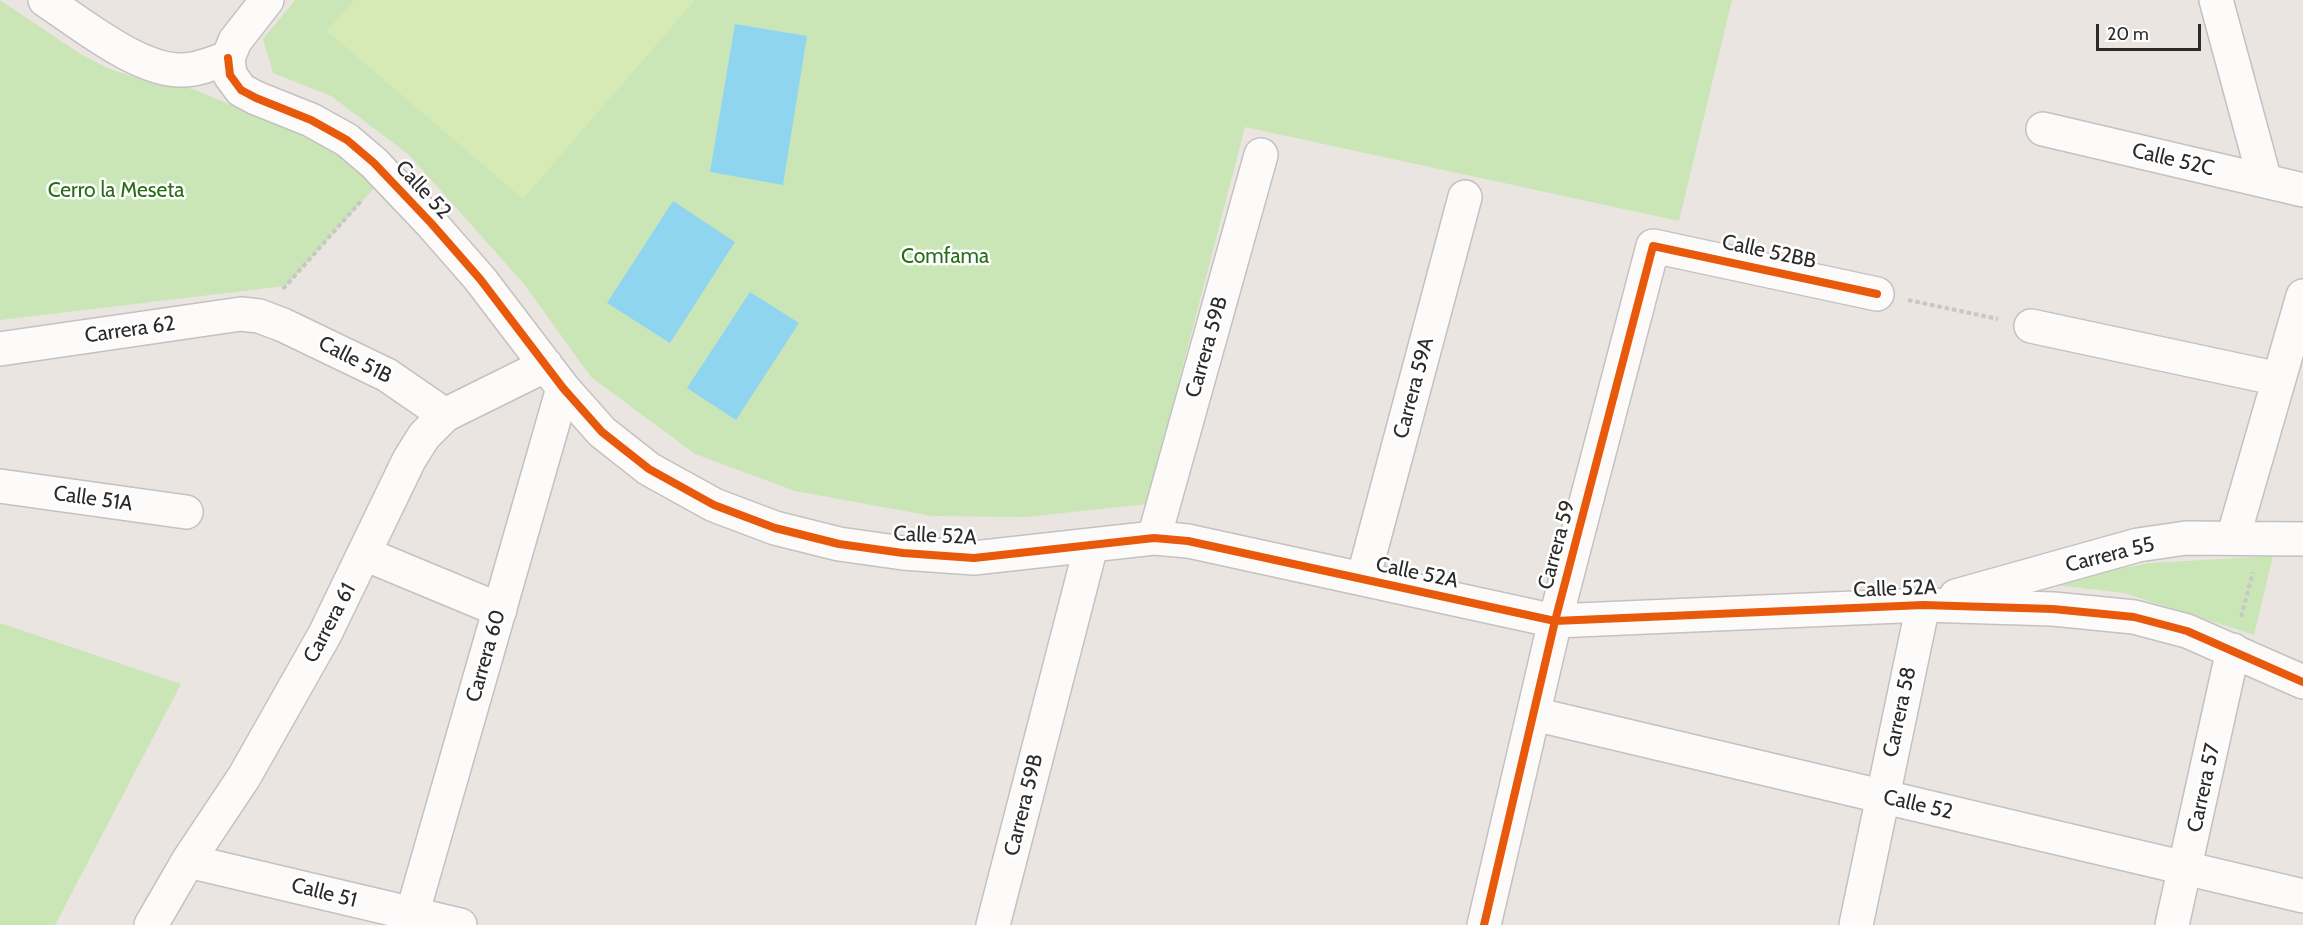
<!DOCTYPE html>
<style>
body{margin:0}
#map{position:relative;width:2303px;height:925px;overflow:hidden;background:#eae5e0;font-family:Cabin,sans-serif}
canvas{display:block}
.scale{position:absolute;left:2096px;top:24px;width:105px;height:27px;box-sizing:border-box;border:3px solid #2b2b2b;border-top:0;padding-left:8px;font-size:18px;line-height:21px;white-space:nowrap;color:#2b2b2b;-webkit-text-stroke:4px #fff;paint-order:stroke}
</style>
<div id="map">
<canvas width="2303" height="925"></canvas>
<div class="scale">20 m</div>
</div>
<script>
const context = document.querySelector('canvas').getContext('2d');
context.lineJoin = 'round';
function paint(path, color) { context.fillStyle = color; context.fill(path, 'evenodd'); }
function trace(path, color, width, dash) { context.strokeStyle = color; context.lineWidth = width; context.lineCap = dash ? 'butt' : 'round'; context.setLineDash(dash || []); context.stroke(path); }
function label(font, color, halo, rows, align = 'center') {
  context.font = font + ' Cabin,sans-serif'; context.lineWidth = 5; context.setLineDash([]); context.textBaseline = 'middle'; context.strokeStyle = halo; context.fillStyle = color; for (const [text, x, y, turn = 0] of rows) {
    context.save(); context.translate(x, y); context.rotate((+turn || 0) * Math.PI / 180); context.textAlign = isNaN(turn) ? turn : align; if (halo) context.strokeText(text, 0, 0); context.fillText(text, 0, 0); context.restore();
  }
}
paint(new Path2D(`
 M0,0l79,53 28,15 30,10 56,11 135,57 48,40 -90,100 -286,34z
 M295,0h1437l-53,221 -434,-94 -98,377 -121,13 -94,-1 -137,-25 -100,-37 -104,-77 -67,-93 -116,-130 -77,-58 -58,-23 -10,-34z
 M2273,556l-19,79 -130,-42 -85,-10 111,-20z
 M0,623l181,61 -126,241h-55z`), '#cae6b7');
paint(new Path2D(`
 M354,0h341l-172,199 -196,-168z`), '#d6eab5');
paint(new Path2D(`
 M735,24l72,12 -24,149 -73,-13z
 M673,201l62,41 -65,101 -63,-40z
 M750,292l49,31 -63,97 -49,-32z`), '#90d5ef');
const minor = new Path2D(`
 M45,0c35,23 95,72 138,70 15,0 30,-7 45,-12
 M2216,0l49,181
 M228,58l2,17 11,15 15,8 55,22 36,20 27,23 57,60 49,56 83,109 39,44 47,37 65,36 61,23 64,16 64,9 71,5 180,-20 34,3 367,80 368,-16 130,4 81,8 53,14 116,51
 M228,58l7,-17 32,-41
 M2043,129l260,61
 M2031,326l248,53
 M0,349l241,-35 18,2 24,9 104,50 58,40
 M0,486l186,26
 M1154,538l107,-383
 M2233,538l70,-242
 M365,554l135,56
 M1363,579l102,-382
 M1956,596l182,-51 48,-7 117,1
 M1534,714l769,182
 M188,861l272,64
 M151,925l37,-64 56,-84 81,-143 84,-174 15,-24 21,-21 101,-50
 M409,925l154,-537
 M993,925l98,-379
 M1484,925l71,-304 98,-375 224,48
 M1856,925l67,-320
 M2172,925l61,-275`);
trace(minor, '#c3c1c2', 36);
trace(new Path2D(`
 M283,289l79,-89
 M1908,300l90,19
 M2241,617l12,-45`), '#c8c7c7', 4, [4.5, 3]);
trace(minor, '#fcfbfa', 33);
trace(new Path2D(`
 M228,58l2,17 11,15 15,8 55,22 36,20 27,23 57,60 49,56 83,109 39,44 47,37 65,36 61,23 64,16 64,9 71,5 180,-20 34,3 367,80 368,-16 130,4 81,8 53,14 116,51
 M1484,925l71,-304 98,-375 224,48`), '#e8590c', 8);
label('21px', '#2b2b2b', '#fff', [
 ["Calle 52C",2173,160,13],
 ["Calle 52",423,190,47],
 ["Calle 52BB",1769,252,12],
 ["Carrera 62",130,330,-8],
 ["Carrera 59B",1207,347,-74],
 ["Calle 51B",355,360,27],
 ["Carrera 59A",1414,388,-75],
 ["Calle 51A",93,499,8],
 ["Calle 52A",935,536,3],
 ["Carrera 59",1557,545,-75],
 ["Carrera 55",2110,555,-14],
 ["Calle 52A",1417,573,12],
 ["Calle 52A",1895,589,-2],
 ["Carrera 61",330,623,-62],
 ["Carrera 60",486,656,-74],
 ["Carrera 58",1900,712,-78],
 ["Carrera 57",2204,788,-78],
 ["Carrera 59B",1024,805,-76],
 ["Calle 52",1918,805,13],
 ["Calle 51",324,893,14]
]);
label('21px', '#276d16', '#fff', [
 ["Cerro la Meseta",116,191],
 ["Comfama",945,257]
]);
</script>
